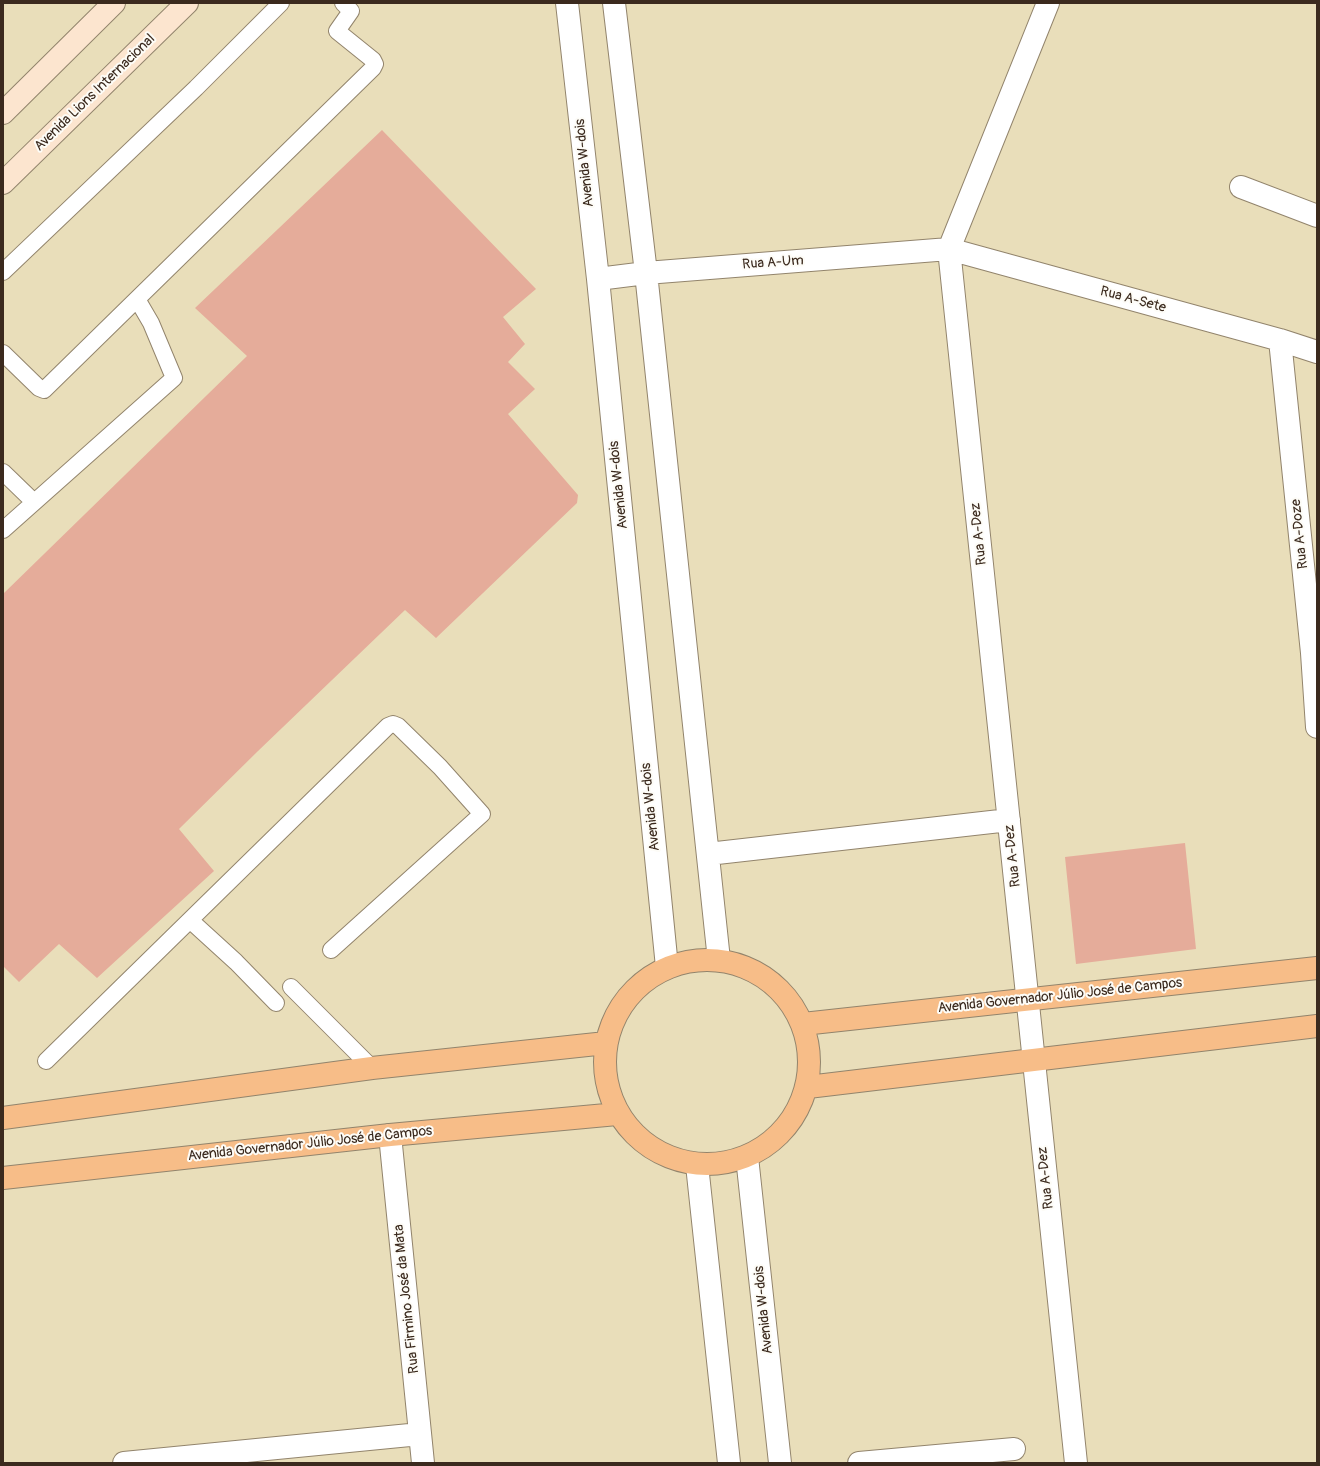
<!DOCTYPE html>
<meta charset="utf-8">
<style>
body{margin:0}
#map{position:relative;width:1320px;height:1466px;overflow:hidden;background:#e9deba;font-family:Pangolin,sans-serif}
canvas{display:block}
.frame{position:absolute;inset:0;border:4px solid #3b2a1e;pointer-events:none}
</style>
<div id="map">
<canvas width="1320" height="1466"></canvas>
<div class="frame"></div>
</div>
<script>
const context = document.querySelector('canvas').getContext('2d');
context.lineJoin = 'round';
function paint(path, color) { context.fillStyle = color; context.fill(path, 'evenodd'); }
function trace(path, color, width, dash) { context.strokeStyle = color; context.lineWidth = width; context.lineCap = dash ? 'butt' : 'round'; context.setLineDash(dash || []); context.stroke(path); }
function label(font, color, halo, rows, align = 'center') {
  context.font = font + ' Pangolin,sans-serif'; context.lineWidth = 4; context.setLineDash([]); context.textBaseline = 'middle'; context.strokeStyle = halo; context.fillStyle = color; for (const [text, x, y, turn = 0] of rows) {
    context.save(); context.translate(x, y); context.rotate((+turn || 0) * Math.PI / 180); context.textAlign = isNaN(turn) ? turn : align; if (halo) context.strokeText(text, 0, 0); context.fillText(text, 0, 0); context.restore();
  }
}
paint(new Path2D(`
 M382,130l154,159 -33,28 22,27 -17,18 27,27 -27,25 70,81 -1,8 -141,135 -31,-28 -147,141 -79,78 35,42 -117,107 -38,-34 -40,38 -16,-16v-372l244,-238 -52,-48z
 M1185,843l11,106 -120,15 -11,-107z`), '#e5ac9a');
const lane = new Path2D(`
 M3,272l193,-184 85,-85
 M3,353l36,35 5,2 329,-322 2,-4 -2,-4 -36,-29 14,-20 -8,-8
 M3,472l31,30
 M3,530l171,-152 -23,-55 -14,-24
 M191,921l45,41 40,41
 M291,987l81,81
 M46,1061l342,-335 5,-2 5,2 42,41 42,47 -151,136`);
const street = new Path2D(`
 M567,3l31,276 69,688
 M614,3l32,270 73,687
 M1048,3l-99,246 127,1214
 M1241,187l76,29
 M598,279l48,-6 303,-24 331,91 37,12
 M1280,340l32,313 5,74
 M708,854l301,-34
 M390,1135l33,328
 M747,1157l33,306
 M697,1165l32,298
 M124,1463l296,-29
 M859,1463l155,-14`);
const secondary = new Path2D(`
 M3,113l111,-110
 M3,183l184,-180`);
const primary = new Path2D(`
 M605 1062a102 102 0 1 1 204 0a102 102 0 1 1-204 0Z
 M803,1024l514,-56
 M808,1087l509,-61
 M3,1118l369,-50 234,-25
 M3,1178l387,-43 227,-21`);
trace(lane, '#92846c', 18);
trace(street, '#92846c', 24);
trace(secondary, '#92846c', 24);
trace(primary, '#92846c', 24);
trace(lane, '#fff', 16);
trace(street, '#fff', 22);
trace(secondary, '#fce5cf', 22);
trace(primary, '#f7bd88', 22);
label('14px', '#3b2a1e', '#fdfcf7', [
 ["Avenida Lions Internacional",95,93,-44],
 ["Avenida W-dois",585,163,-96],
 ["Rua A-Um",773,263,-4],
 ["Rua A-Sete",1133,300,15],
 ["Avenida W-dois",619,485,-96],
 ["Rua A-Dez",979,534,-96],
 ["Rua A-Doze",1300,534,-96],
 ["Avenida W-dois",651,807,-96],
 ["Rua A-Dez",1013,856,-96],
 ["Avenida Governador Júlio José de Campos",1060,996,-6],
 ["Avenida Governador Júlio José de Campos",310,1144,-6],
 ["Rua A-Dez",1046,1178,-96],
 ["Rua Firmino José da Mata",407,1299,-96],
 ["Avenida W-dois",764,1310,-96]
]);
</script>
